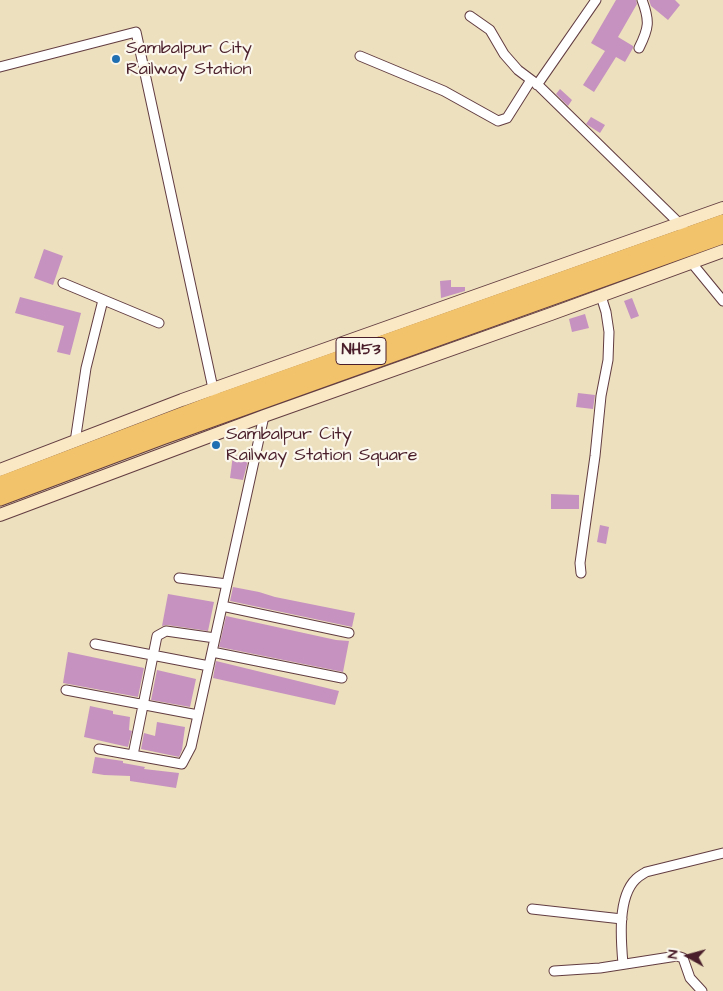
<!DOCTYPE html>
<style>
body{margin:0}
#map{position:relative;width:723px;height:991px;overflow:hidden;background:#ece0be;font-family:"Architects Daughter",sans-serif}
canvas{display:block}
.north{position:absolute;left:663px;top:931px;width:50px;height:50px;-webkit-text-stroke:4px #fbf7ec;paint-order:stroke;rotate:277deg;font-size:14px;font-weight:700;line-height:20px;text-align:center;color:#4a1f2b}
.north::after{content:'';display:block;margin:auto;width:18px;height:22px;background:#4a1f2b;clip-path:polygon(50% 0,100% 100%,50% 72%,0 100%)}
</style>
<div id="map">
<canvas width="723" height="991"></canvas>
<div class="north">N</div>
</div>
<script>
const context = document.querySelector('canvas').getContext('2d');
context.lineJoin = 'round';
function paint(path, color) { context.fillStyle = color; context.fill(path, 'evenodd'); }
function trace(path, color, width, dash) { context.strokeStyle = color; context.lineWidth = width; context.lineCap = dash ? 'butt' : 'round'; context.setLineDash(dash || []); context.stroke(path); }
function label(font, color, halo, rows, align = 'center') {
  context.font = font + ' "Architects Daughter",sans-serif'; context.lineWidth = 4.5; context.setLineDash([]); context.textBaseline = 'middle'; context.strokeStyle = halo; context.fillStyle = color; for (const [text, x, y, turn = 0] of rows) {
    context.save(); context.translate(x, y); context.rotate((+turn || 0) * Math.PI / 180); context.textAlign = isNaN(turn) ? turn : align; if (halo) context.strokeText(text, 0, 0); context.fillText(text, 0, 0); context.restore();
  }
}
paint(new Path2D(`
 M616,0h20l1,4 -19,33 15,9v2l-8,14 -9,-5 -22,35 -11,-7 22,-34 -14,-8z
 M649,0h26l5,5 -12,15 -17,-14z
 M560,89l12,11 -4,6 -12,-12z
 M591,117l14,8 -5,8 -14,-9z
 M44,249l19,7 -10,29 -19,-7z
 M451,280v7h14v4l-24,7 -1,-17z
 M20,297l61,16 -11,42 -13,-3 7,-26 -49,-13z
 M632,298l7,18 -8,3 -7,-18z
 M585,314l4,14 -17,4 -3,-13z
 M578,393l17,2 -2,14 -17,-2z
 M233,455l16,2 -6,23 -13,-2z
 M551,494l28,1v14h-28z
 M600,525l9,2 -3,17 -9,-2z
 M233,587l26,5 16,5 80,16 -3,14 -122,-26z
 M168,594l46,8 -6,29 -41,-6 -5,1z
 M226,616l110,24 13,1 -6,31 -124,-25z
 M68,652l76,16 -6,29 -75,-14z
 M216,661l123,30 -4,14 -122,-27z
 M157,670l39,9 -6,28 -39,-7z
 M90,706l23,5v3l17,3 -1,13 3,1 -4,16 -44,-10z
 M157,722l28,5 -3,23 -3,7 -38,-8 3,-16 11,3z
 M95,757l28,4v2l22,4 -1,2 35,4 -3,15 -46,-7v-5l-26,-1 -12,-2z`), '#c692bf');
const minor = new Path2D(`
 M470,16l20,14 14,24 14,16 20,15 145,142
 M639,48c10,-20 11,-27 3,-48
 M360,56l84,35 54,30 9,-3 24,-38
 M0,67l136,-35 78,361
 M537,85l59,-85
 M691,262l32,39
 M63,283l96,40
 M75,442l11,-74 17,-68
 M581,573l-1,-10 15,-107 6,-60 7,-36 1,-28 -3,-20 -5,-16
 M179,578l48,6
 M222,606l127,27
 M95,644l114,22
 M212,652l130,26
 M66,690l132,25
 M99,749l83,15 9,-17 73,-331
 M133,755l24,-119 9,-5 49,7
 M532,909l90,10
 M623,964c-2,-23 -6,-67 13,-85 3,-3 7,-5 10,-7l77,-19
 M554,971l46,-3 77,-12 6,2 7,20 12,13`);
const secondary = new Path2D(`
 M0,470l182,-70 541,-192
 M0,515l264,-99 287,-102 172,-63`);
const trunk = new Path2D(`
 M0,484l216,-82 507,-180
 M0,498l162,-61 561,-201`);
trace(minor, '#623c41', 11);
trace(secondary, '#623c41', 14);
trace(trunk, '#623c41', 17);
trace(minor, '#fff', 9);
trace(secondary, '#fae7c3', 12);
trace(trunk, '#f2c36a', 15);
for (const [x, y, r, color] of [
 [116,59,5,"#1f6fb2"],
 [216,445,5,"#1f6fb2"]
]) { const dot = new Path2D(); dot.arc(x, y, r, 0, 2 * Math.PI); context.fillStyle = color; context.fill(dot); trace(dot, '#fbf7ec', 2); }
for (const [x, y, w] of [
 [361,351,50]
]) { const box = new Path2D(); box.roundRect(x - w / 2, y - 13.5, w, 27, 4); context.fillStyle = '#fbf7ec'; context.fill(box); trace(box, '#4a1f2b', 1); }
label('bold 16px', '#4a1f2b', null, [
 ["NH53",361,351]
]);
label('18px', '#4a1f2b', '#fbf7ec', [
 ["Sambalpur City",126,49],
 ["Railway Station",126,70],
 ["Sambalpur City",226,435],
 ["Railway Station Square",226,456]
], 'left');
</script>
